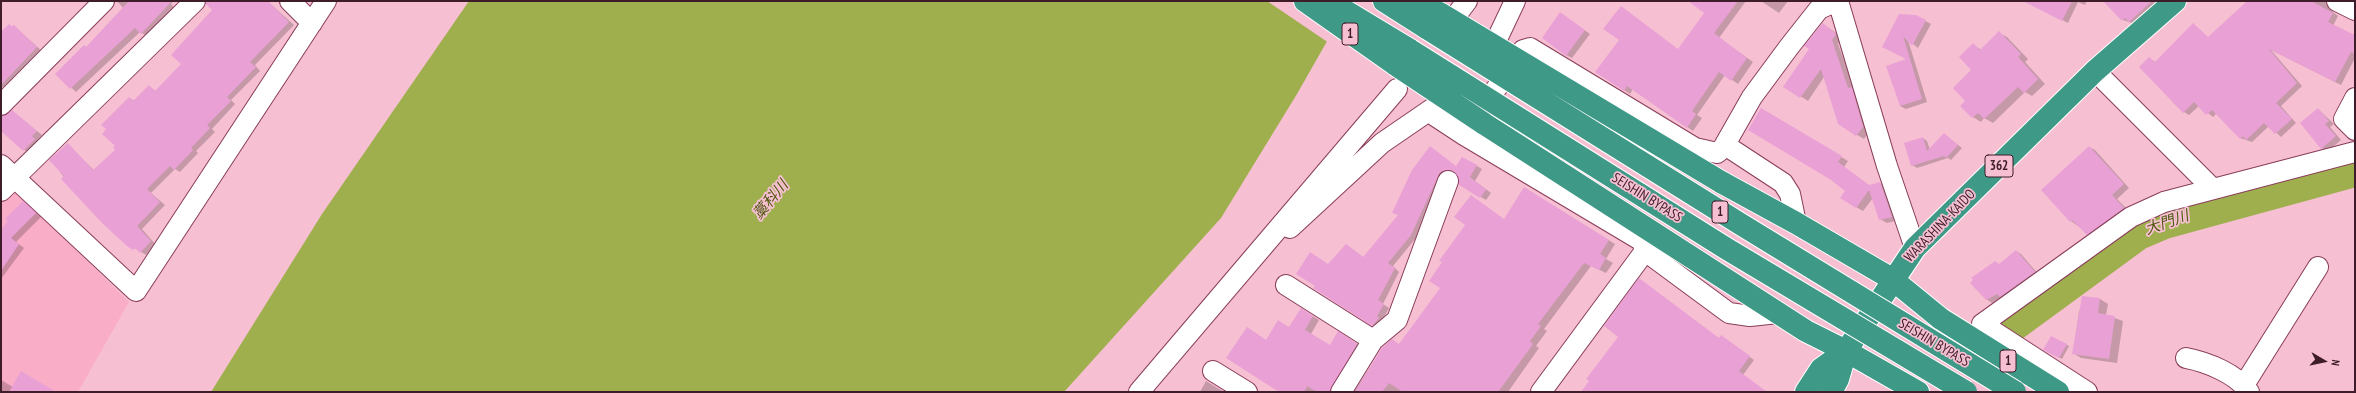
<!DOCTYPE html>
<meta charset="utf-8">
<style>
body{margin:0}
#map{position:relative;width:2356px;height:393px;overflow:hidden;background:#f7c0d2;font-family:"PT Sans Narrow",sans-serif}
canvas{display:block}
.frame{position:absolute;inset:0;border:2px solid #3e1c29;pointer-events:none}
.north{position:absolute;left:2304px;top:341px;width:40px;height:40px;-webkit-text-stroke:3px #f7c0d2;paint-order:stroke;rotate:99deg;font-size:11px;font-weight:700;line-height:16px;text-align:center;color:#3e1c29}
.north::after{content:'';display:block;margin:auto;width:14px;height:18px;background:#3e1c29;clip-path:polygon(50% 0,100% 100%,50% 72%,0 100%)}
</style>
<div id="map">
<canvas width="2356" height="393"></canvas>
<div class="frame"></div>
<div class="north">N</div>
</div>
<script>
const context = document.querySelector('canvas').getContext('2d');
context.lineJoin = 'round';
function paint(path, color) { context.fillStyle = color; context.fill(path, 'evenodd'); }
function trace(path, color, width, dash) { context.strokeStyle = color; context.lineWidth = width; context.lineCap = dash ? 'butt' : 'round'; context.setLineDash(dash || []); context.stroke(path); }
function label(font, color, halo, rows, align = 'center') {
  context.font = font + ' "PT Sans Narrow","Noto Sans JP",sans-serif'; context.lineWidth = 3.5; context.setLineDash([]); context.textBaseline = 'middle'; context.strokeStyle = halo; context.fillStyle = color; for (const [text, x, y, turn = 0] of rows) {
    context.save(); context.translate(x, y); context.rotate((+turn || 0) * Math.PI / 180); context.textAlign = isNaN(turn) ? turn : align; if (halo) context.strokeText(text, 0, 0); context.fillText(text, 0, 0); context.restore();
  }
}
paint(new Path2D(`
 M15,190l114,112 -51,90h-77v-189z`), '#faadc7');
paint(new Path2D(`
 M469,1h881l-53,93 -76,124 -157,174h-853l111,-178z`), '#9faf4d');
paint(new Path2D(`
 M1267,1h85l-23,42z`), '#f7c0d2');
paint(new Path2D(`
 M117,1h57l-3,3 3,3 -27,29 -7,-4 -64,60 -19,-18 30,-27 36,-39z
 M212,1h52l9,5 21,19 -39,40 5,6 -29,29 4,4 -23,25 3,3 -19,19 2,2 -18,19 -5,-3 -24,24 14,12 -23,24 14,16 -10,10 -18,-11 -47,-44 -30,-40 17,-15 26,25 23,-20 -1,-4 13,-48 6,3 14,-14 7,4 26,-27 32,-54z
 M1702,1h44l-27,37 34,24 -15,22 -13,-9 -28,40 5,3 -9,13 -60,-42 -3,5 -6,-4 -4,-50 1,-33 57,43 28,-37z
 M1761,1h27l-9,12z
 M2032,1h55l-2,4 -7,-3 -10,21 -32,-16z
 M2104,1h56l-25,23 -12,-4z
 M2245,1h88l-2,4 2,7 5,4 -5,10 22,10v22l-14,27 -70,-35 31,36 -21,20 15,17 -15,14 -12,-11 -17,16 -12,-4 -23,-25 -4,4 -14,-11 -10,9 -5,-3 -34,-53 6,3 38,-37 15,13 38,-36z
 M1916,16l15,8 -13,24 -10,-8 19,62 -21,7 -6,-3 8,-46 -25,-14z
 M1566,17l24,17 -18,24 -6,-3z
 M1823,24l19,13 -4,7 32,87 -6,8 -25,-15 -15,-47 -16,24 -24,-15 26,-37z
 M14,26l28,25 -34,39 -7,-4v-52z
 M1999,33l8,4 21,22 -3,3 20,22 -13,12 -7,-4 -32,31 -9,-5 -3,4 -8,-5 -12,-11 5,-5 7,-31v-25l9,5z
 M1762,109l86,52 -4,6 26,19 10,-3 7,4 12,33 -12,3 -7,-4 -7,-21 -10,13 -7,-4 -10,-16z
 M2318,109l16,15 -4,3 11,13 -13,11 -6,-3z
 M12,111l30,24 -5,5 3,2 -11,12 -28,-25v-9z
 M1944,134l18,14 -11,12 -3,-2 -31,10 -5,-3 11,-27 4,3 3,9z
 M2089,147l6,3 34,38 -12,11 12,12 -36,26 -22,-16z
 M1463,158l19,11 -7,12 16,12 -5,7 -26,-16v-6l-5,-5 -9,2 -30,63 -23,28 6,6 -16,32 6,4 -11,20 -5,-3 -44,-60 18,-20 17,13 35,-43 14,-44 44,-4z
 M1531,192l84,52 -9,15 7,4 -7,10 -15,-7 -47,63 3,2 -11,15 3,2 -31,44h-154l29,-44 16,-4z
 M23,203l18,14 -25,25 8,6 -23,31v-46z
 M2016,251l5,3 18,21 -33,24 -4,-2 -10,6 -6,-4 14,-35z
 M2100,299l8,5 -2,11 17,6 -6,42 -36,-5 -8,-5 6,-42z
 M1301,309l18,11 -8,14 19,12 15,-10 18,12 -25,44h-57l-33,-64 19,13 23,-13z
 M2051,337l18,9 -7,13 -18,-10z
 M1720,339h6l28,21 -11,15 18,17h-179z
 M1,380l12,7 41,5h-53z
 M1206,381l5,3 13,8h-24z`), '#0003');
trace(new Path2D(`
 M2004,331l134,-98 26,-11 191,-52`), '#9faf4d', 34);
paint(new Path2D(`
 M129,1h43l-31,33 -6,-6 -65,61 -15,-15 29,-29 2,2z
 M206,1h62l21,21 -39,40 6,5 -29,30 4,4 -24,24 3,3 -19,20 2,2 -19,20 -4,-4 -23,23 13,13 -23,24 14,15 -11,12 -5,-5 -2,2 -6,-4 -25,-23 -41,-44 3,-3 -15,-16 19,-17 25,27 22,-20 -2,-3 2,-1 -13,-12 4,-5 -5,-4 28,-28 4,4 16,-16 6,6 26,-27 -10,-9 41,-45 -6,-6z
 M1688,1h50l-24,32 33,25 -16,23 -12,-9 -27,39 4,3 -9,14 -60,-42 -3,5 -29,-19 24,-32 -16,-11 18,-23 57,43 26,-36z
 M2023,1h49l-10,20z
 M2103,1h49l-23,21 -4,-4 -3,3z
 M2247,1h64l22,12 -5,9 27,13v19l-4,-2 -16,30 -66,-33 28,34 -21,20 16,16 -17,15 -11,-11 -18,17 -3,-4 -3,3 -28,-29 -6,5 -12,-13 -11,11 -44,-46 10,-10 6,5 38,-39 15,14z
 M1560,12l25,18 -19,26 -24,-18z
 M1899,14l17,1 10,5 -14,26 -9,-10 19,63 -22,7 -14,-40 20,-7 -24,-12z
 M1823,23l13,11 -4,6 16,48 4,-1 11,40 -7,9 -18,-12 -17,-55 -21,29 -17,-11 26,-38 -5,-3z
 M9,24l3,2 2,-1 23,22 -36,38v-53z
 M1999,31l22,23 -3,3 20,22 -14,14 -6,-6 -34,32 -6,-6 -6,5 -12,-12 5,-5 -12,-13 18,-18 -12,-13 14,-14 7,7z
 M1761,108l81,48 -4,6 31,23 11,-3 12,35 -13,3 -10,-30 -13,18 -16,-10 5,-7 -14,-11 -83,-50z
 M2318,108l11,13 -4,3 11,12 -15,13 -21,-26z
 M12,110l25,21 -5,5 3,3 -12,12 -22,-20v-14z
 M1944,133l14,12 -12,13 -2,-2 -33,10 -7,-23 19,-6 4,14z
 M1430,146l26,20 6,-9 15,8 -7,12 16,13 -6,8 -21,-13v-6l-7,-9h-6l-6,2 -29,63 -23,28 7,5 -17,32 6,4 -7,12 2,2 -7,8 -59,-38 2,-2 -19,-12 14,-22 18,12 18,-20 17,13 35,-42 -6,-2 20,-43z
 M2089,146l35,38 -12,11 12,13 -37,27 -15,-15 -2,2 -29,-32z
 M1524,187l85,53 -9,14 6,4 -7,12 -15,-7 -46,61 3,2 -11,15 3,3 -35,48h-95l-14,-9 -7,9h-27l27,-44 10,-9 7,5 41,-56 -11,-7 13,-19 -3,-1 26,-36 -11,-8 17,-22 33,24z
 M23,201l13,12 -25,25 8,6 -18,27v-40l7,-10 -3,-2z
 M2016,250l19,22 -35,25 -3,-3 -11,6 -16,-17 3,-3 -2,-2 24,-17 4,3z
 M1639,278l80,60 2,-3 29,21 -11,15 28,21h-186l8,-11 -3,-2 32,-42 -14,-11z
 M2082,296l18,2 -2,15 17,3 -6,43 -37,-5z
 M1301,308l12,8 -8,14 25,15 8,-14 19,13 -27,48h-13l-10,-6 -3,6h-25l-53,-34 21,-31 19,13 12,-20 11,7z
 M2051,336l16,8 -8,14 -16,-8z
 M21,371l35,21h-47z`), '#e9a0d5');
const street = new Path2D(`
 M290,1l22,22
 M1838,1l49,165 28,82
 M2337,1l18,9
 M1449,25l18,-24
 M1498,37l17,-36
 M2095,71l118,118
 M2355,98l-11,21 11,11
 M1,105l103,-104
 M1429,112l35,23 178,106 3,10 84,62 21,3 28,-3
 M1464,135l59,-85 7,-2 165,100 22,5 6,-5 29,-51 37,-50 30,-38 18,-8
 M1725,145l58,38 7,11 6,29
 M1,165l135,126 190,-290
 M1,191l194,-190
 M1290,228l92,-85 54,-37
 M1286,285l87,55
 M2186,358c21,4 51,16 63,34
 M1213,371l34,21
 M2244,385l74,-118
 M1139,392l258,-303
 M1341,392l32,-52 24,-20 51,-139
 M1541,392l104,-141
 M2087,392l-105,-68 149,-107 33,-15 191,-50`);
const highway = new Path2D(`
 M1305,1l91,64
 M1329,1l81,49
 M1384,1l44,28
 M1417,1l24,13
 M1483,123l323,208 40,20 72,41
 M1721,182l75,41 96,56 49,40 117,73
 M1806,392l15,-23 25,-18
 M1831,392l7,-13 8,-28 69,-103 180,-177 80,-70`);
trace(street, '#893c5b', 22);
trace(highway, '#fff', 24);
trace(street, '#fff', 20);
trace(highway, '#3f9987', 22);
const highwayBridge = new Path2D(`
 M1441,14l280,168
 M1428,29l314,196 273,167
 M1410,50l317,199 239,143
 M1396,65l87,58`);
trace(highwayBridge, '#fff', 24, []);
trace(highwayBridge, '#3f9987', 22);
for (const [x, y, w] of [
 [1350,34,16],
 [1999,166,28],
 [1720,212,16],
 [2008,361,16]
]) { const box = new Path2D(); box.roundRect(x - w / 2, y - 11, w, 22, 3); context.fillStyle = '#f7c0d2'; context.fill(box); trace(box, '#3e1c29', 1); }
label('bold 13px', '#3e1c29', null, [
 ["1",1350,34],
 ["362",1999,166],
 ["1",1720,212],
 ["1",2008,361]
]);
label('14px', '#3e1c29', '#f7c0d2', [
 ["SEISHIN BYPASS",1647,198,32],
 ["WARASHINA-KAIDO",1940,226,-46],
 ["SEISHIN BYPASS",1934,343,31]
]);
label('italic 15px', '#4d570f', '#f7c0d2', [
 ["藁科川",771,200,-50],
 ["大門川",2167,223,-19]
]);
</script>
